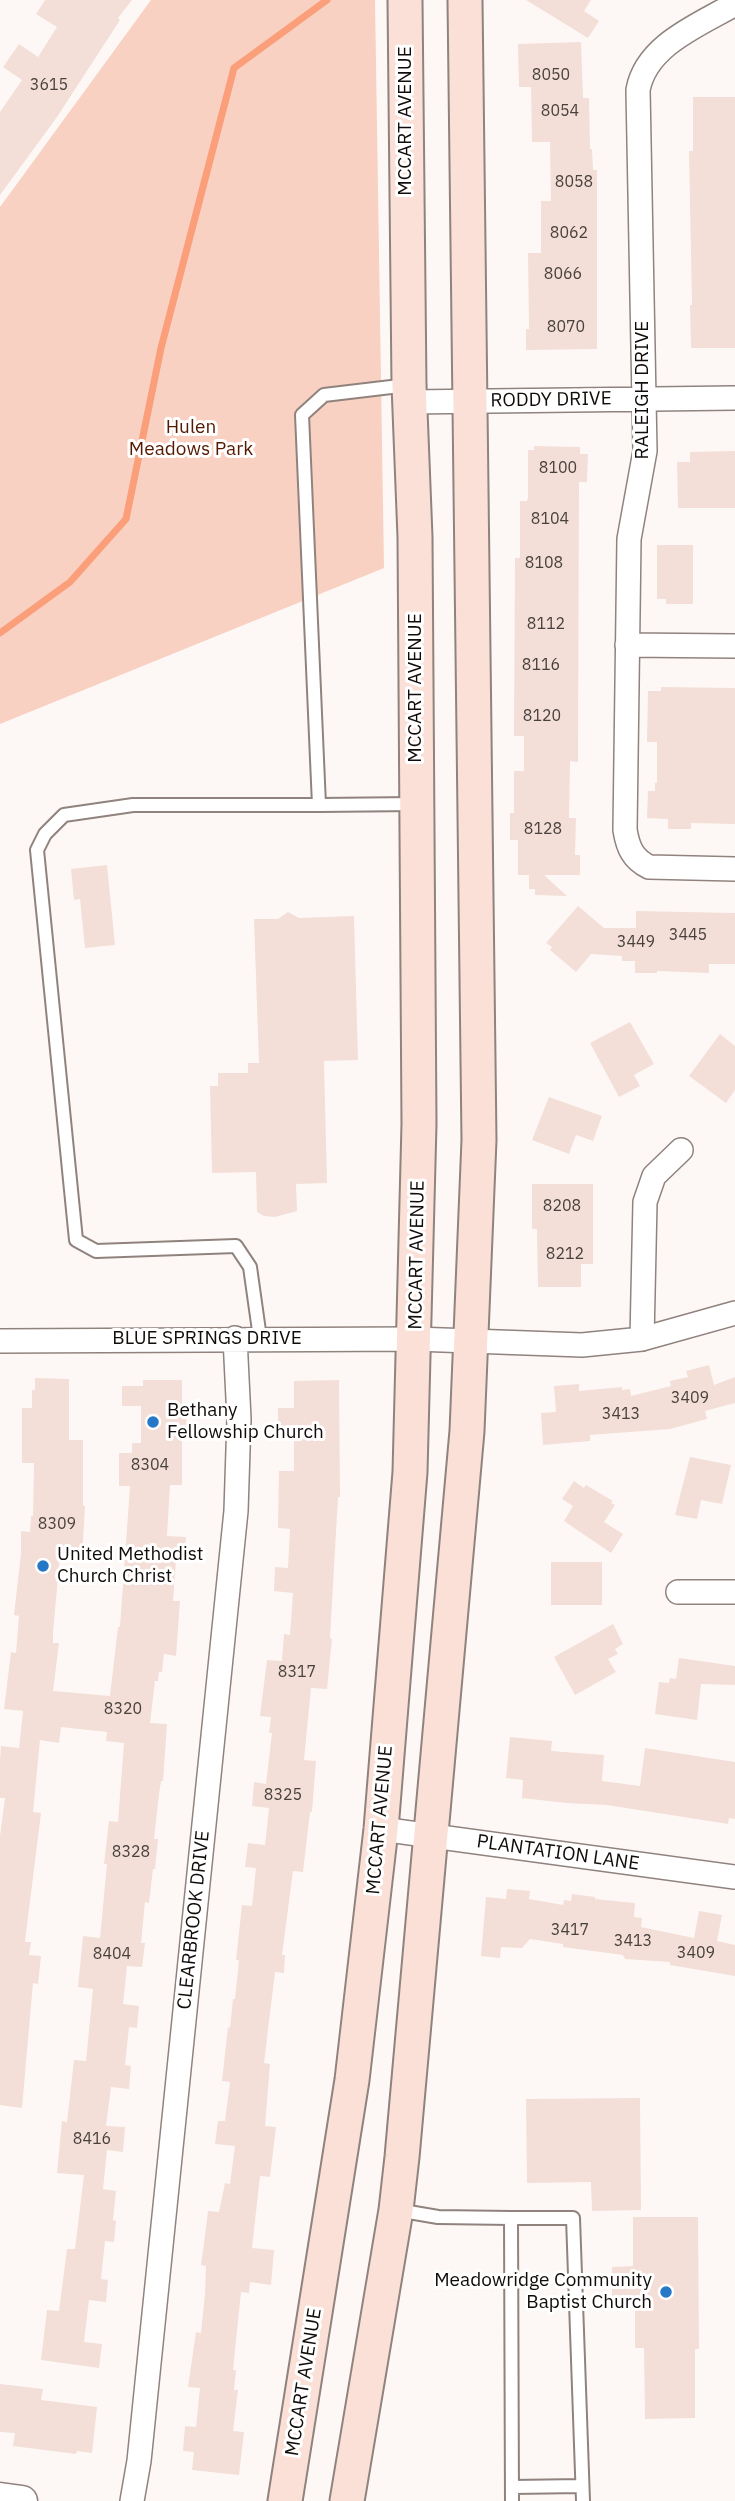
<!DOCTYPE html>
<style>
body{margin:0}
canvas{display:block;background:#fdf8f6}
</style>
<canvas width="735" height="2501"></canvas>
<script>
const context = document.querySelector('canvas').getContext('2d');
context.lineJoin = 'round';
function paint(path, color) { context.fillStyle = color; context.fill(path, 'evenodd'); }
function trace(path, color, width, dash) { context.strokeStyle = color; context.lineWidth = width; context.lineCap = dash ? 'butt' : 'round'; context.setLineDash(dash || []); context.stroke(path); }
function label(font, color, halo, rows, align = 'center') {
  context.font = font + ' "IBM Plex Sans",sans-serif'; context.lineWidth = 6; context.setLineDash([]); context.textBaseline = 'middle'; context.strokeStyle = halo; context.fillStyle = color; for (const [text, x, y, turn = 0] of rows) {
    context.save(); context.translate(x, y); context.rotate((+turn || 0) * Math.PI / 180); context.textAlign = isNaN(turn) ? turn : align; if (halo) context.strokeText(text, 0, 0); context.fillText(text, 0, 0); context.restore();
  }
}
paint(new Path2D(`
 M151,0h224l9,568 -384,156v-517z`), '#f9d1c2');
trace(new Path2D(`
 M0,633l70,-51 56,-63 35,-171 73,-280 93,-68`), '#fb9e7a', 7);
paint(new Path2D(`
 M45,0h87l-14,18 2,2 -63,97 -57,78v-83l22,-32 -19,-13 16,-23 19,13 19,-30 -21,-13z
 M526,0h65l-7,11 15,10 -11,17z
 M581,42l2,56h6l1,51h2l1,21h4v179l-71,1v-21h3l-1,-76h13v-52h10l-1,-59h-18l-1,-55h-12l-1,-43z
 M693,97h42v251h-44l-1,-43h2l-3,-154h4z
 M534,446l46,1v7h8l-1,28h-8l-1,280 -8,-1 -1,57h7l-1,37h5v20h-36l23,21 -32,-1v-6h-6v-14h-11v-35h-8v-27h4v-42h10v-35h-10l1,-178h5v-57h7l1,-4v-47h6z
 M735,451v57h-57l-1,-46h13v-10z
 M657,545h36v59h-27v-5h-9z
 M661,687l74,1v136l-44,-1v6h-23v-10l-21,-1 1,-27h7v-8h2v-41h-10l1,-51h13z
 M107,865l8,80 -30,3 -5,-49 -6,1 -3,-31z
 M578,906l26,22h32v-17l99,2v51h-26v9l-52,-2v2h-22v-12h-13v-5l-31,-2 -15,18 -26,-22 2,-3 -6,-4z
 M288,912l11,6 55,-2 4,144 -34,1 3,122 -31,1 1,27 -22,6 -11,-1 -7,-4 -1,-40 -44,1 -2,-87h8v-13h30v-10h11l-5,-144h24z
 M630,1022l24,42 -20,11 6,11 -21,11 -29,-54z
 M720,1034l15,12v44l-9,13 -37,-27z
 M549,1097l53,19 -9,25 -17,-6 -7,19 -37,-14z
 M532,1184h61v80h-12v23h-43l-1,-58h-5z
 M709,1365l5,20 21,-8v26l-30,8 2,8 -37,10 -80,6v6l-47,4 -2,-32 15,-1 -2,-26 25,-2v7l43,-4v3l8,-1 1,7 40,-10 -1,-5 18,-4 -2,-6z
 M35,1378l34,1v61h14v66h2l-3,51 -22,-1 -7,76v11h6l-6,48 57,5 8,-69h2l10,-141h-11v-33h13v-10h9v-37h-19v-20h21v-6h39v30h4l1,23h-5v52h-12l-3,51 19,1 -2,23h-8l-3,41h7l-4,55 -12,-2 -2,18h-3l-1,9h-3l-5,42 17,1 -4,57h-2l-2,13 -5,45h4l-3,30h-2l-4,34 -4,-1 -4,41h4l-3,24 -15,-1 -4,38 16,2 -2,22 -8,-1 -4,38 6,1 -2,23 -18,-2 -5,39 19,1 -2,25 -16,-2 -4,39 13,2 -3,29 3,1 -2,21 -9,-1 -4,38 7,1 -2,22 -17,-2 -5,42 18,2 -3,24 -58,-8 6,-50 12,1 8,-62h8l9,-74 -27,-2 5,-52 5,1 7,-62 12,1 7,-72 -15,-2 5,-51 17,2 7,-74h-3l5,-43 9,1 6,-79 -18,-2 1,-9 -46,-5 -2,16 -19,-3 -7,72 8,1 -16,129h6l-2,13 12,1 -3,28 -5,-1 -11,125 -22,-3v-269l5,-38h-5v-38l1,-14 18,2 4,-37 -19,-2 7,-57 5,1 3,-37 -5,-1 7,-62v-22l9,1 1,-16h2l1,-53h-12v-55h10v-18h3z
 M339,1380l1,117h-2l-8,141 2,1 -5,50 -16,-1 -7,72 12,1 -4,51h-2l-7,60 -10,-1 -11,84h3l-1,18 -9,-1 -11,91 6,1 -5,62 11,1 -6,50 -10,-1 -8,72 22,2 -3,35 -21,-3 -1,11 -8,-1 -8,78h3l-2,20h4l-5,41 11,1 -5,43 -47,-5 2,-18 -11,-1 2,-25 11,1 4,-39 -12,-1 8,-55 5,1 4,-39 1,-28 -5,-1 3,-22 4,-32 11,1 6,-29 5,1 5,-38 -20,-2 3,-23h7l5,-39 -8,-1 6,-54 2,1 3,-29h2l4,-39h-3l6,-55 10,1 4,-38 -11,-1 3,-24 17,2 4,-37 -17,-2 2,-24 12,2 6,-51h-3l2,-16 -11,-1 7,-56 15,1 2,-27 6,1 3,-42 -19,-2 1,-24 13,1 2,-39 -12,-1 1,-57h15v-38h-16v-25h16v-27z
 M690,1457l41,8 -9,39 -21,-4 -4,19 -22,-4z
 M574,1481l10,7 2,-3 27,16 -2,2 4,2 -11,17 19,12 -12,19 -47,-32 9,-15 -11,-7z
 M551,1562h51v43h-51z
 M613,1624l10,20 -8,5 3,5 -10,5 8,13 -41,23 -21,-38z
 M679,1658l56,8v19l-34,-1 -4,36 -42,-6 4,-32 10,1 1,-5 6,1z
 M510,1737l42,4 -1,10 53,4 -2,26 38,5 5,-38 90,14v57l-6,-1 -1,6 -121,-19 -41,-2 -44,-5 1,-18 -17,-2z
 M507,1889l23,2 -1,8 34,6 1,-5 7,1 1,-7 23,3v2l40,4 -1,14 8,1 -1,9 53,11 5,-27 23,4 -5,26 18,4v31l-65,-11v-3l-45,-3 -2,-4 -60,-8v-3l-33,-5 -8,9 -21,-1 -1,11 -19,-2 5,-59 20,2z
 M640,2098l1,112 -49,1 -1,-29 -64,1 -1,-84z
 M633,2217h65l1,132h-4v69l-50,1 -1,-71h-9v-49h-23v-32l21,-1z
 M0,2384l43,5 -2,11 56,7 -5,46 -15,-2 -1,3 -63,-8 2,-13 -15,-1z`), '#f3dfd7');
const service = new Path2D(`
 M408,385l-84,10 -22,20 17,390 97,-1
 M260,1338l-10,-71 -14,-21 -140,5 -20,-11 -39,-390 8,-16 19,-19 69,-10h186
 M397,2210l41,7 73,1 1,283
 M511,2218h62l10,283
 M512,2487l70,-1`);
const minor = new Path2D(`
 M735,4c-36,21 -89,41 -97,86l7,361 -16,88 -4,291c3,18 8,29 24,37l86,2
 M409,402l326,-4
 M627,645l108,1
 M642,1339l3,-137 9,-26 27,-26
 M0,1341l415,-2 167,6 60,-6 93,-26
 M678,1592h57
 M381,1829l354,48
 M132,2501l7,-40 97,-950 3,-92 -4,-81`);
const tertiary = new Path2D(`
 M0,2498l22,3`);
const secondary = new Path2D(`
 M285,2501l67,-421 29,-251 29,-357 9,-348 -4,-587 -6,-152 -4,-385
 M347,2501l49,-291 6,-53 65,-726 12,-291 -14,-1140`);
trace(service, '#90837e', 16);
trace(minor, '#90837e', 26);
trace(tertiary, '#90837e', 33);
trace(secondary, '#90837e', 37);
trace(service, '#fff', 12);
trace(minor, '#fff', 23);
trace(tertiary, '#fff', 30);
trace(secondary, '#fae0d6', 33);
for (const [x, y, r, color] of [
 [153,1422,7,"#2677c6"],
 [43,1566,7,"#2677c6"],
 [666,2292,7,"#2677c6"]
]) { const dot = new Path2D(); dot.arc(x, y, r, 0, 2 * Math.PI); context.fillStyle = color; context.fill(dot); trace(dot, '#fff', 2.5); }
label('16px', '#49413d', null, [
 ["8050",551,75],
 ["3615",49,85],
 ["8054",560,111],
 ["8058",574,182],
 ["8062",569,233],
 ["8066",563,274],
 ["8070",566,327],
 ["8100",558,468],
 ["8104",550,519],
 ["8108",544,563],
 ["8112",546,624],
 ["8116",541,665],
 ["8120",542,716],
 ["8128",543,829],
 ["3445",688,935],
 ["3449",636,942],
 ["8208",562,1206],
 ["8212",565,1254],
 ["3409",690,1398],
 ["3413",621,1414],
 ["8304",150,1465],
 ["8309",57,1524],
 ["8317",297,1672],
 ["8320",123,1709],
 ["8325",283,1795],
 ["8328",131,1852],
 ["3417",570,1930],
 ["3413",633,1941],
 ["3409",696,1953],
 ["8404",112,1954],
 ["8416",92,2139]
]);
label('19px', '#100c0a', '#fff', [
 ["MCCART AVENUE",406,121,-90],
 ["RALEIGH DRIVE",643,390,-90],
 ["RODDY DRIVE",551,400,-1],
 ["MCCART AVENUE",416,688,-90],
 ["MCCART AVENUE",417,1255,-89],
 ["BLUE SPRINGS DRIVE",207,1339],
 ["MCCART AVENUE",380,1820,-85],
 ["PLANTATION LANE",558,1853,8],
 ["CLEARBROOK DRIVE",194,1920,-84],
 ["MCCART AVENUE",304,2382,-81]
]);
label('19px', '#541b02', '#fff', [
 ["Hulen",191,428],
 ["Meadows Park",191,450]
]);
label('19px', '#100c0a', '#fff', [
 ["Bethany",167,1411],
 ["Fellowship Church",167,1433],
 ["United Methodist",57,1555],
 ["Church Christ",57,1577],
 ["Meadowridge Community",652,2281,"right"],
 ["Baptist Church",652,2303,"right"]
], 'left');
</script>
